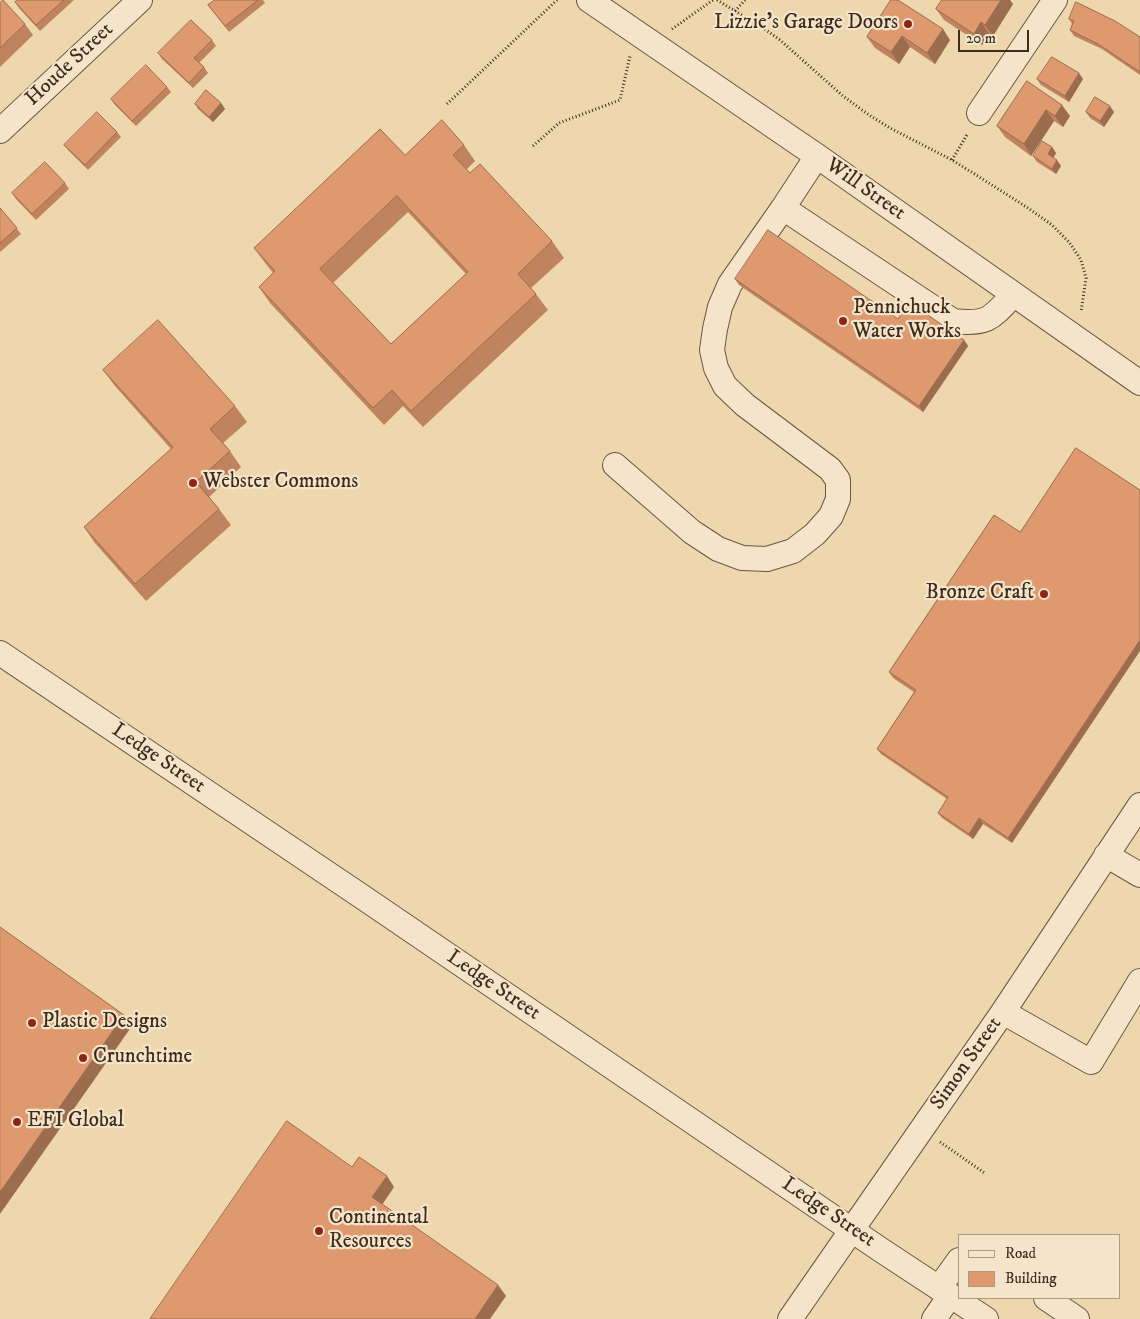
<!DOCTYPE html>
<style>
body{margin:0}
#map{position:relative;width:1140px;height:1319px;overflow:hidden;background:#eed6ad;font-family:"IM FELL DW Pica",serif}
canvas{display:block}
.legend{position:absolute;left:958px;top:1234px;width:162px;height:65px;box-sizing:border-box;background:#f4e4ca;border:1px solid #ab9b85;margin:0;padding:6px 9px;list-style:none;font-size:15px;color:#3d2d1e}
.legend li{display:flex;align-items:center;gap:10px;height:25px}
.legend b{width:25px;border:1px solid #ab9b85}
.scale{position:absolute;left:958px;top:30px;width:71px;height:22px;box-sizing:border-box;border:2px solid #3d2d1e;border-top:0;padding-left:6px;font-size:15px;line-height:18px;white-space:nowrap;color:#3d2d1e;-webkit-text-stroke:4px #f4e4ca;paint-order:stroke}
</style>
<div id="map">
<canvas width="1140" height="1319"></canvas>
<ul class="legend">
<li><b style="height:6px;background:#f4e4ca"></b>Road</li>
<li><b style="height:14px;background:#de9a6e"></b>Building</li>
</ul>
<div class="scale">20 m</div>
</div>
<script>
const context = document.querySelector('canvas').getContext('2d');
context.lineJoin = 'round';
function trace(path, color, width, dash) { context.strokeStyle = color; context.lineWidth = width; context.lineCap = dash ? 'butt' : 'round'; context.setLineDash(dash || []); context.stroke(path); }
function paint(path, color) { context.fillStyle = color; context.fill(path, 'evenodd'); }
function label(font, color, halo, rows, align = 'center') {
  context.font = font + ' "IM FELL DW Pica",serif'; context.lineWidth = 4.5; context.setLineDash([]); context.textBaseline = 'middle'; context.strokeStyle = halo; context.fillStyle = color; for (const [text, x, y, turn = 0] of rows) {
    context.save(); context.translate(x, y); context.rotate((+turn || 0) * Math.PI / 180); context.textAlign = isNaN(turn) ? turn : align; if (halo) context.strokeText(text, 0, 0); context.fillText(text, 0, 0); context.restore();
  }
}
const minor = new Path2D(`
 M589,0l228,156 323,227
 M979,113l76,-113
 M0,131l140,-131
 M783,208l170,113c34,4 38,-2 60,-26
 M615,465l77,67 26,17 24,9 25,1 26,-8 22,-17 16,-18 7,-17v-19l-8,-11 -85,-64 -20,-19 -9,-18 -4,-18 3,-21 5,-22 10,-23 53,-76 34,-52
 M0,653l361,243 520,354 105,69
 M1106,855l34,20
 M1003,1012l88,50 49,-81
 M939,1288l20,-28
 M1046,1298l31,21
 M790,1319l213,-307 137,-207
 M934,1319l16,-23`);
trace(minor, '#695742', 26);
trace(new Path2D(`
 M717,0l46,28 17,12 63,56 26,19 21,13 62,32 21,13 55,35 24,17 17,17 12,18 5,18 -5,34
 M735,11l10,-11
 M672,29l41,-29
 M447,104l110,-104
 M533,146l26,-23 61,-23 10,-44
 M952,160l16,-27
 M940,1142l46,32`), '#3d2d1e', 3, [1, 2.5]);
trace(minor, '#f4e4ca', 24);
paint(new Path2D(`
 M18,0h56l-34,31 -21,-23 -4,-6z
 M215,0h48l2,3 -36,29 -21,-27z
 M891,0l59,40 -15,24 -25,-17 -11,17 -24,-16 -8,-11z
 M0,3l25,21 8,11 -33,32z
 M1013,4l-20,32 -4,-2 -7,11 -38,-25 -8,-11z
 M1069,19l71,18v38l-38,-26 -28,-13 -4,-6 2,-6z
 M212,40l4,6 -17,17 5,4 4,6 -15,15 -31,-29 -4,-6z
 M1037,79h46l-14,23 -28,-17z
 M1027,81l43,35 -7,11 -9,-6 -23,35 -26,-19 -8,-11z
 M167,87l4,5 -35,34 -21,-21 -4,-6z
 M221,103l4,6 -12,13 -15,-13 -3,-5z
 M1086,112h28l-10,15 -14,-9z
 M117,132l4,5 -33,33 -20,-20 -4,-5z
 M464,145l11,16 -9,9 86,71 12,17 -33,30 5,6 12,16 -125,117 -20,-21 -19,19 -114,-122 -11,-16 14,-14 -7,-9 -12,-16 151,-93zM408,212l58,62 -75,70 -58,-61z
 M1052,147l4,6 -3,5 8,8 -5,8 -19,-12 -4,-6z
 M65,183l4,6 -33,31 -20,-21 -4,-6z
 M0,208l21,26 -21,18z
 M735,279l229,61 4,6 -45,66 -184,-127z
 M103,370l132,36 12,16 -24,21 7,8 11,16 -32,30 10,12 12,16 -85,76 -51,-58 -11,-16 87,-78 -56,-63z
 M994,515l18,328 -29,-19 -10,15 -31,-21 -4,-5 9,-14 -66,-45 -4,-5 37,-57 -21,-14 -4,-6z`), '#bf845f');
paint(new Path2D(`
 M1001,0h9l3,4 -20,32 -8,-11z
 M981,22l8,12 -7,11 -8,-11z
 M943,29l7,11 -15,24 -8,-11z
 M902,36l8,11 -11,17 -8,-12z
 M1079,73l4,6 -14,23 -4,-6z
 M221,103l4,6 -12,13 -4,-5z
 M1062,105l8,11 -7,11 -8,-11z
 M1110,106l4,6 -10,15 -4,-6z
 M1046,110l8,11 -23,35 -7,-12z
 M1052,147l4,6 -4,7 -4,-6z
 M1057,160l4,6 -5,8 -4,-5z
 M964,340l4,6 -45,66 -4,-6z
 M1140,640v11l-128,192 -4,-5z
 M979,818l4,6 -10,15 -4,-5z
 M124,1015l8,11 -132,188v-22z
 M387,1176l7,11 -14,21 -8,-11z
 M498,1285l8,11 -16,23h-15z`), '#9b6c4d');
const building = new Path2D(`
 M3,0l22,24 -25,24v-45z
 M18,0h46l-28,25 -21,-23z
 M215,0h43l-33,26 -17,-21z
 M891,0h7l45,29 -16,24 -25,-17 -11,16 -24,-15z
 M942,0h59l-16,25 -4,-3 -7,12 -38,-25z
 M1076,2l39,19 25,16v35l-42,-28 -28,-14 4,-9 -5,-2z
 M191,20l21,20 -18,18 10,9 -15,16 -31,-30z
 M1052,57l27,16 -14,23 -28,-17z
 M146,65l21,22 -35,34 -21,-22z
 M1027,81l35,24 -7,11 -9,-6 -22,34 -27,-18z
 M206,90l15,13 -12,14 -14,-13z
 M1095,97l15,9 -10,15 -14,-9z
 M97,112l20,20 -32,33 -21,-20z
 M442,120l22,25 -11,10 17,18 10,-9 72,77 -34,33 18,20 -125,117 -19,-21 -19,18 -114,-121 16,-16 -21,-23 126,-119 25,26zM397,196l71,76 -77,72 -71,-75z
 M1042,141l10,6 -4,7 9,6 -5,9 -19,-13z
 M45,162l20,21 -33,31 -20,-21z
 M0,208l17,20 -17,15z
 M768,230l130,89 11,-17 55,38 -45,66 -184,-127z
 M158,320l77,86 -25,23 20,22 -34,31 23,27 -84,75 -51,-57 89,-80 -70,-77z
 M1076,448l64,42v150l-132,198 -29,-20 -10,16 -31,-21 10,-16 -71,-48 39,-59 -27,-18 105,-157 26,17z
 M0,927l124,88 -124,177z
 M287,1121l65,46 7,-10 28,19 -15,21 126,88 -23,34h-325z`);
paint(building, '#de9a6e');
trace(building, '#9b6c4d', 1);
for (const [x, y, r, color] of [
 [908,24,5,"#8f2418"],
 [843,321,5,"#8f2418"],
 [193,483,5,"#8f2418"],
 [1044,594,5,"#8f2418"],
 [32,1023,5,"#8f2418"],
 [83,1058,5,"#8f2418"],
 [17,1122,5,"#8f2418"],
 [319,1231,5,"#8f2418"]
]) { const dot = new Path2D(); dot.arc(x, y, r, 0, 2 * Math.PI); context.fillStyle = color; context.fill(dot); trace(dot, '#f4e4ca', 2); }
label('21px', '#3d2d1e', '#f4e4ca', [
 ["Lizzie's Garage Doors",898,24,"right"],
 ["Pennichuck",853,309],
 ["Water Works",853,333],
 ["Webster Commons",203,483],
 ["Bronze Craft",1034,594,"right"],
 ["Plastic Designs",42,1023],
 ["Crunchtime",93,1058],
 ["EFI Global",27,1122],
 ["Continental",329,1219],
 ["Resources",329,1243]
], 'left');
label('21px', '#3d2d1e', '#f4e4ca', [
 ["Houde Street",70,65,-43],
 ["Will Street",865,190,35],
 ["Ledge Street",158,759,34],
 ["Ledge Street",493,986,34],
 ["Simon Street",967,1064,-55],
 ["Ledge Street",828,1213,34]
]);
</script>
